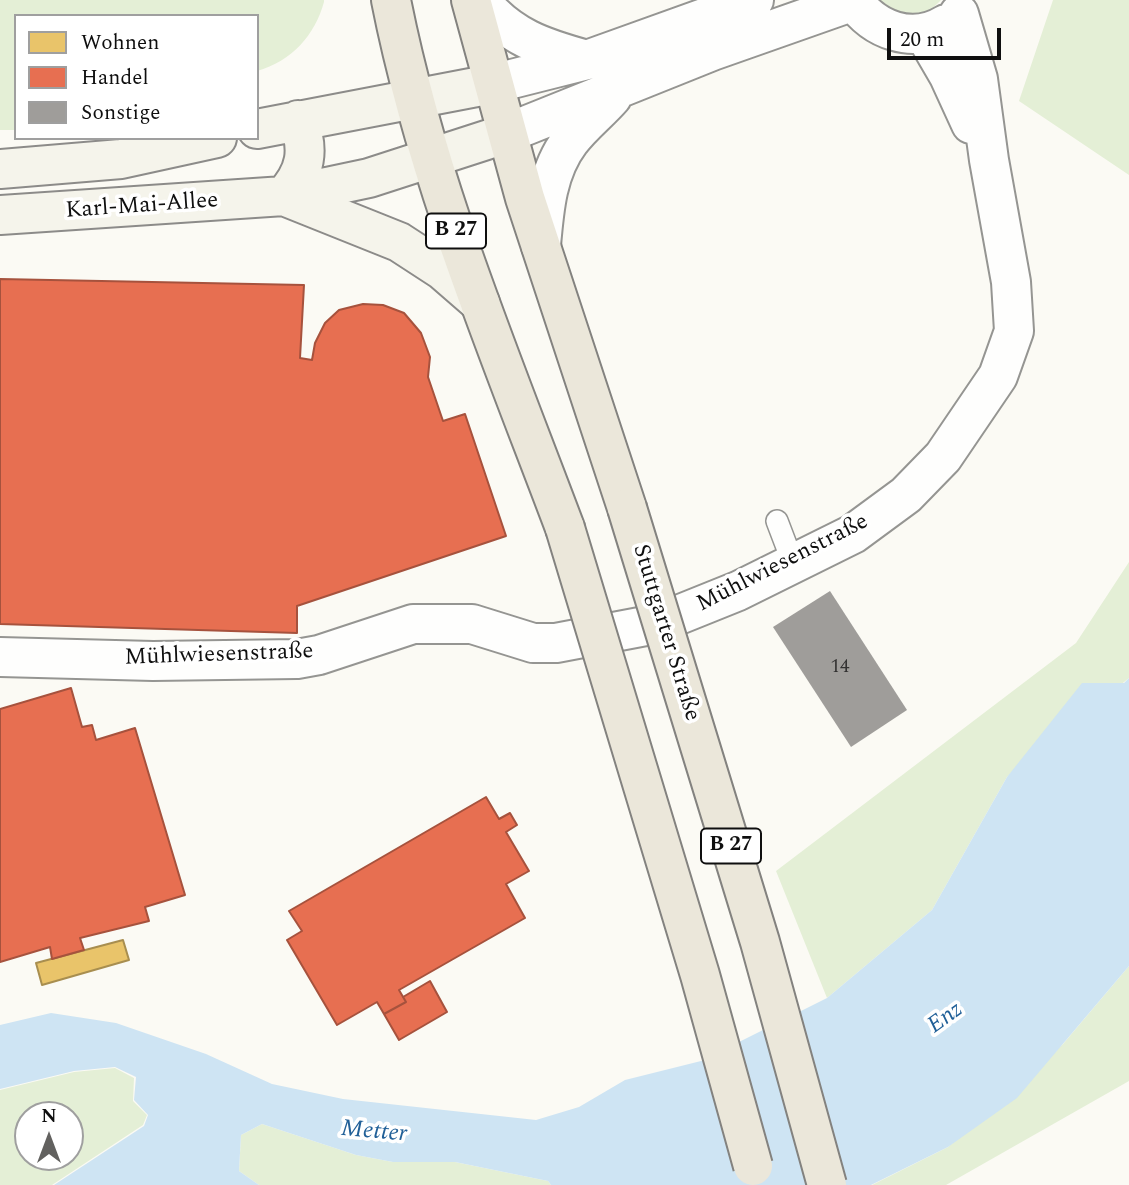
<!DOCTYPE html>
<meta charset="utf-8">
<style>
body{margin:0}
#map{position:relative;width:1129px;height:1185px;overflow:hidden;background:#fbfaf4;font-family:Spectral,serif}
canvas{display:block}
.legend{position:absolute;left:14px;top:14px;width:245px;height:126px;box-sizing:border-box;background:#fff;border:2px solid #9f9f9f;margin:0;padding:9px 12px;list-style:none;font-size:21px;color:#0f0f0f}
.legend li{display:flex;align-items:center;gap:14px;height:35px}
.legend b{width:35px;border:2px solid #9f9f9f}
.north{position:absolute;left:14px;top:1101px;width:70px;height:70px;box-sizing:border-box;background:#fff;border:2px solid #9f9f9f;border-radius:50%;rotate:0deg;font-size:19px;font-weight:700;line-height:28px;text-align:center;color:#0f0f0f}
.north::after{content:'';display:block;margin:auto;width:24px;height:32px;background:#62615f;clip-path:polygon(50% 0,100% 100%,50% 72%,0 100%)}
.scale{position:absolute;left:887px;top:28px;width:114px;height:32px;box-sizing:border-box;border:4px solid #0f0f0f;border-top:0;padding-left:9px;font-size:21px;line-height:24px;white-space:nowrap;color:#0f0f0f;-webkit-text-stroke:5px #fff;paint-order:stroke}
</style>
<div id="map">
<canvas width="1129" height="1185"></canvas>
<ul class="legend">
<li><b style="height:19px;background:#e9c46a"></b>Wohnen</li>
<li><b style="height:19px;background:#e76f51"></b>Handel</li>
<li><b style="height:19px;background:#9f9d9a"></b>Sonstige</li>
</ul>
<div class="north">N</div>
<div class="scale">20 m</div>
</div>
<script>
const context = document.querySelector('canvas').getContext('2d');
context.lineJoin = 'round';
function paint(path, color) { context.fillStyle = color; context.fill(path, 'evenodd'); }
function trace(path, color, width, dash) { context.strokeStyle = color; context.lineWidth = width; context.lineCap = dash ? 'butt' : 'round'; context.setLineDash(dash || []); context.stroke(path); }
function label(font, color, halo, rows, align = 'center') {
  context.font = font + ' Spectral,serif'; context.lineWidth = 7; context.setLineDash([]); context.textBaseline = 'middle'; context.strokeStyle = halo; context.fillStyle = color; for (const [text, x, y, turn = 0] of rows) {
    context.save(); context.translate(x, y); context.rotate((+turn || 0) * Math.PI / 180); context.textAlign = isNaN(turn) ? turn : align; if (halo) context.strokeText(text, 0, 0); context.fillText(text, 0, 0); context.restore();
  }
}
paint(new Path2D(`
 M0,0h324v2c-9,33 -32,59 -67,69v-55h-241v114h-16z
 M876,0h65c-23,25 -40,15 -65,0z
 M1053,0h76v175l-110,-74z
 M1129,562v116l-122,99 -75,133 -105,88 -51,-127 300,-228z
 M1129,966v115l-183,104h-74l76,-38 115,-103z
 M115,1068l19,10 -1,23 14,14 -4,10 -91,60h-52v-95l74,-18zM28,1115h42v42h-42z
 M262,1124l94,31 37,7h62l93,19 3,4h-292l-20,-14 2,-36z`), '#e4efd6');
paint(new Path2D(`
 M1129,678v288l-112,132 -69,49 -77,38h-320l-3,-4 -93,-19h-62l-37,-7 -94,-31 -21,11 -2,36 20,14h-205l90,-59 4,-11 -14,-15 2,-23 -21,-10 -41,4 -74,18v-64l51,-12 65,10 90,31 66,30 71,15 193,21 43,-13 46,-27 76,-19 126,-63 105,-88 75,-133 75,-94h42z`), '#cee4f3');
const homes = new Path2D(`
 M123,940l6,20 -87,25 -6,-22z`);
paint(homes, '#e9c46a');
trace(homes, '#a88e4f', 2);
const shops = new Path2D(`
 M0,279l304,6 -4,73 12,2 3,-17 10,-20 14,-13 24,-6 20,1 21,8 17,20 9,24 -2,20 15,44 22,-7 41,122 -209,70v27l-297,-9z
 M71,688l11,39 10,-2 4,15 39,-12 50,167 -40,12 4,14 -69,17 4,12 -32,9 -2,-12 -50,15v-253z
 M486,797l13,22 11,-6 7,12 -11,7 23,39 -23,13 19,34 -126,72 7,12 -22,12 -7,-12 -40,23 -50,-85 15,-9 -13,-20z
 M430,981l17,31 -48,28 -15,-26 22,-12 -3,-5z`);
paint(shops, '#e76f51');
trace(shops, '#a6523d', 2);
paint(new Path2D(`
 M830,591l77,119 -56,37 -78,-120z`), '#9f9d9a');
const lane = new Path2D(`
 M777,521l16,42`);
const street = new Path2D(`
 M480,0c29,37 63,48 107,60
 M853,0c21,30 59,45 93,24
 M924,33l25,43 22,48
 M492,84l95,-24 167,-60
 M505,134l207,-83 142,-50
 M541,246c3,-36 6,-75 29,-105 12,-16 29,-29 42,-44
 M0,657l153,4 144,-2 22,-4 94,-31h59l61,19h23l100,-19 82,-33 115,-57 53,-39 37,-38 55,-81 16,-45 -3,-49 -22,-122 -11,-81 -19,-65`);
const secondary = new Path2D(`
 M257,129l235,-45
 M0,169l121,-10 96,-21
 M284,196l115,46 43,28 38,33
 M284,196c22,-24 26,-46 14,-76
 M0,215l284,-19 85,-18 136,-44`);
const primary = new Path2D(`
 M391,0c36,182 109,355 174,528
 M471,0l54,198 102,310`);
trace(lane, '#959592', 24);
trace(street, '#959592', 42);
trace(secondary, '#8c8b89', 42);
trace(primary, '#83827f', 42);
trace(lane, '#fefefd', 21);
trace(street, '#fefefd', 38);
trace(secondary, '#f5f4eb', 38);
trace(primary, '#ebe7da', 38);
const primaryBridge = new Path2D(`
 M627,508l133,434 67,243
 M565,528l135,447 53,191`);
trace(primaryBridge, '#83827f', 42, []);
trace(primaryBridge, '#ebe7da', 38);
label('19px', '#333232', null, [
 ["14",840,668]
]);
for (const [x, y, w] of [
 [456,231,60],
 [731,846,60]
]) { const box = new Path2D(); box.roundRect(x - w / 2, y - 17.5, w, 35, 5); context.fillStyle = '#fff'; context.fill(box); trace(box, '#0f0f0f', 2); }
label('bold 21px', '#0f0f0f', null, [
 ["B 27",456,231],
 ["B 27",731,846]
]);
label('23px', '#0f0f0f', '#fff', [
 ["Karl-Mai-Allee",142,207,-4],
 ["Mühlwiesenstraße",783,564,-27],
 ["Stuttgarter Straße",665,633,73],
 ["Mühlwiesenstraße",219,656,-2]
]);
label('italic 24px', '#216098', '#fff', [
 ["Enz",946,1019,-36],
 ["Metter",374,1133,5]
]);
</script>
